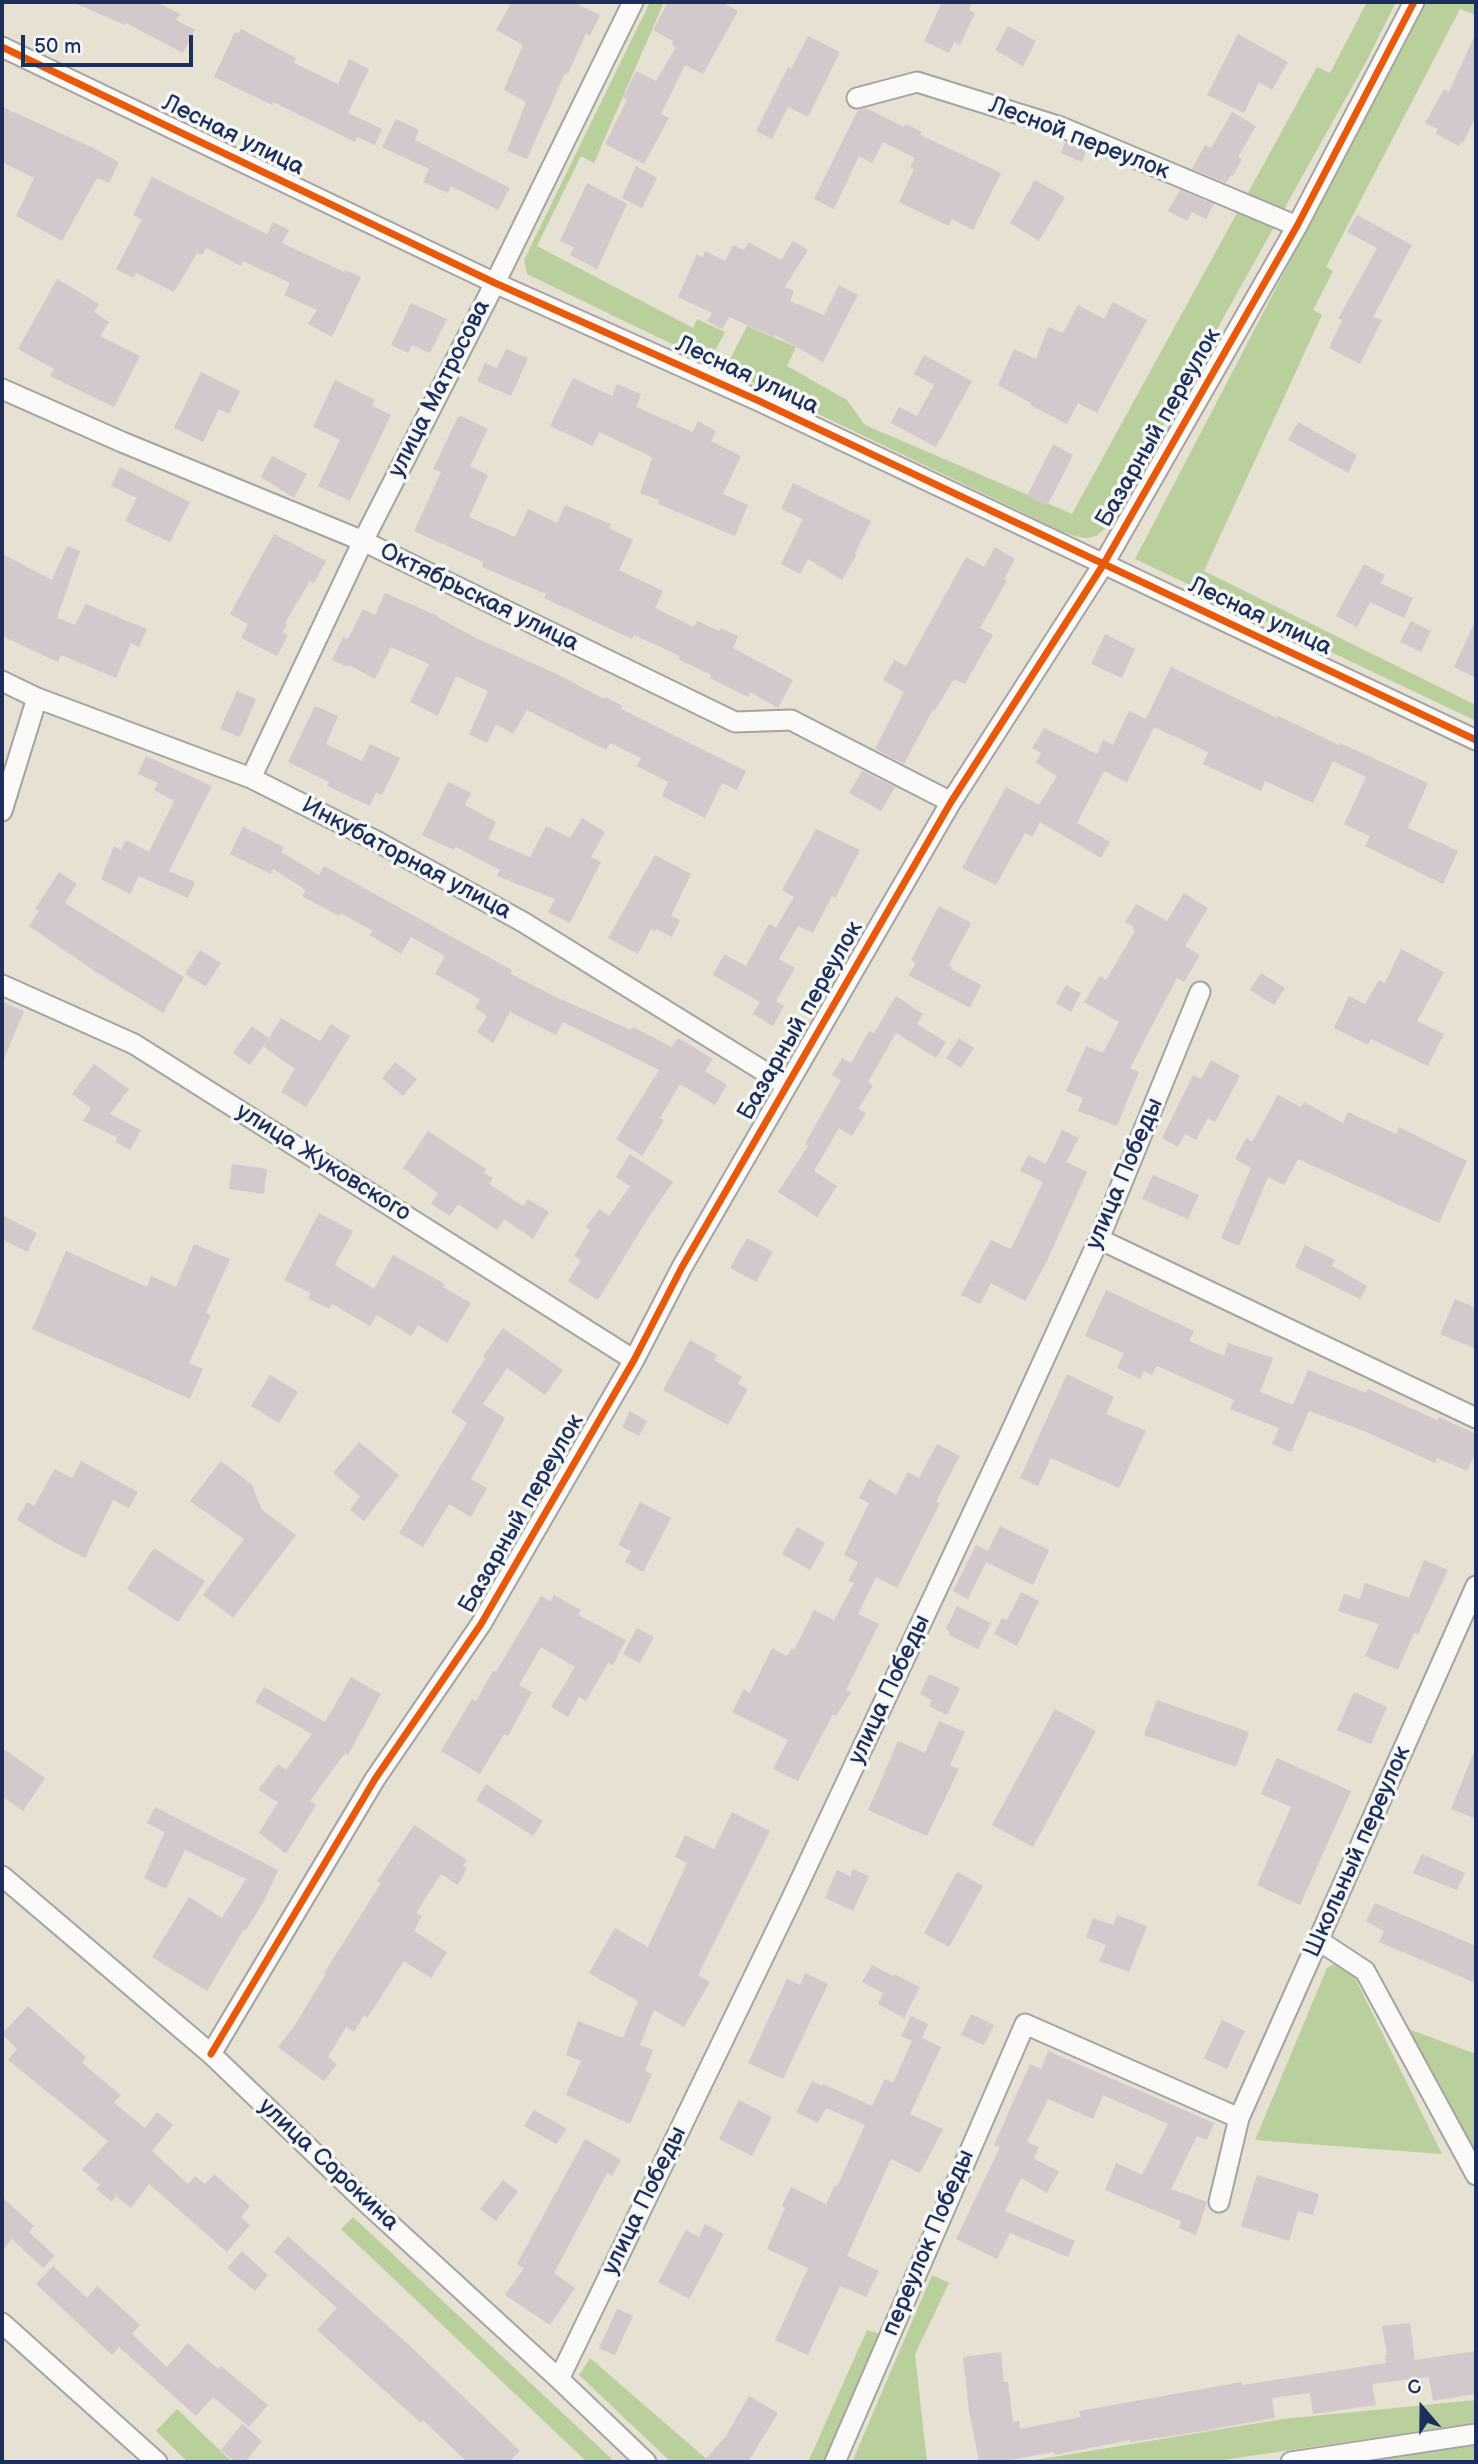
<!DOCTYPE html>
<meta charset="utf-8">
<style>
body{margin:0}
#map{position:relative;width:1478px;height:2464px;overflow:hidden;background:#e6e1d2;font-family:"Balsamiq Sans",sans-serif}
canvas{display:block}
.frame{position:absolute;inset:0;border:4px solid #1b2f5e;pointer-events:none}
.north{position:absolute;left:1387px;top:2373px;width:70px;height:70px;-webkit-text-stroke:5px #f6f6f2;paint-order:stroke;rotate:340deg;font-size:19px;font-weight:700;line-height:28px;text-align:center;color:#1b2f5e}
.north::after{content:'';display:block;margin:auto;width:24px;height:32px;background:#1b2f5e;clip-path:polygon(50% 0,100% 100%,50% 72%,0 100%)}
.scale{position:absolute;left:21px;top:35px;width:172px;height:32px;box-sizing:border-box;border:4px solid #1b2f5e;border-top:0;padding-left:9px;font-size:21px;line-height:24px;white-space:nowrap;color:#1b2f5e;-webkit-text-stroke:5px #f6f6f2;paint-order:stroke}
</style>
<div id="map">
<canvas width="1478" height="2464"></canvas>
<div class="frame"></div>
<div class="north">С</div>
<div class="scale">50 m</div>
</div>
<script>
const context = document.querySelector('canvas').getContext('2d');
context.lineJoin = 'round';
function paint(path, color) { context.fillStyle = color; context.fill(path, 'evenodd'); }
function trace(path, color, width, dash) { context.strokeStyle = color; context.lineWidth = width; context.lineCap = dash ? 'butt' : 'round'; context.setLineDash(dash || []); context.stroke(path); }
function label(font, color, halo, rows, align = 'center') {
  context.font = font + ' "Balsamiq Sans",sans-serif'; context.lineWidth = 7; context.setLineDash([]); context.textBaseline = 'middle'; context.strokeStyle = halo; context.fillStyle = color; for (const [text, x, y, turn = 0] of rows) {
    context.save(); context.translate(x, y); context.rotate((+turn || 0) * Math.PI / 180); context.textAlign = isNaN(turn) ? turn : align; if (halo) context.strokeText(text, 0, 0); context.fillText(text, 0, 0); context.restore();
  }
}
paint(new Path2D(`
 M650,2h14l-70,161 -13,-7 -44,90 156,82 4,-9 28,13 -16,30 -182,-88 -3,-14z
 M1367,2h29l-30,60 -256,459c-14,22 -24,19 -47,11l-338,-163 22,-43 49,21 -9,19 60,34 18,25 207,89 245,-447 13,6z
 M1425,2h51v13l-16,-6 -134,258 7,4 -20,39 9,5 -118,256 272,134v16l-341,-162z
 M1342,1963l6,3 9,16 85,172 -187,-14 72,-172 5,-3z
 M1408,2029l68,25v102z
 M353,2217l262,245h-28l-246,-233z
 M932,2275l17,8 -34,71 12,108h-75z
 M867,2330l17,5 -61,127h-15z
 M590,2358l120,104h-39l-92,-87z
 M1476,2400v23l-267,39h-186l260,-43z
 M177,2409l55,53h-44l-32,-31z
 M1476,2443v19h-125z`), '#bad09c');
paint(new Path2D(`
 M72,2h84l24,12 -4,6 19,10 -12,23 -57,-30 -1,2z
 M512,2h61l27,13 -10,21 -4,-3 -18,41 -3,-1 -38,86 -20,-8 19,-49 -22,-12 19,-45 -27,-15z
 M668,2h53l17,9 -35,63 -18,-9 -24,49 8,4 -25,46 -39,-20 22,-44 -4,-2 13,-27 20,10 20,-34 -4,-2 1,-4 -20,-11z
 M942,2h30l-3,8 6,3 -15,32 -6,-3 -5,11 -25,-12z
 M1008,26l28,15 -13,25 -28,-16z
 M241,29l55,29 -2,5 44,21 11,-25 20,10 -21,44 34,16 -7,16 -18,-8 -2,5 -82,-40 -1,3 -58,-28 21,-45 3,2z
 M1476,33v83l-13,27 -2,-1 -2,4 -23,-12 2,-5 -13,-6 19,-34 5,3z
 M1238,34l50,28 -16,28 -13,-8 -15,31 -37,-18z
 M808,36l32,16 -32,65 -20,-10 -16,32 -16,-8 32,-64 3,2z
 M2,107l89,40 28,15 -10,21 -12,-5 -35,63 -46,-25 18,-38 -32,-16z
 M866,108l38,19 2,-3 16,8 -2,3 81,38 -28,57 -21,-11 -3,7 -50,-24 15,-33 -4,-2 5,-9 -32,-16 -11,21 -13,-7 -25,53 -20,-10 44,-89z
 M1232,112l24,14 -18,31 4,2 -9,17 -2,-1 -5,8 -34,-14 13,-24 6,3z
 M396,119l23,11 -4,10 95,48 -12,22 -47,-24 -3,7 -25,-11 6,-13 -47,-22z
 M1065,142l21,9 -4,11 -21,-9z
 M636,166l21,12 -15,30 -20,-10z
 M152,177l115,57 6,-12 16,8 -7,13 62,29 1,-2 16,7 -29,60 -24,-13 9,-14 -33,-15 6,-12 -47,-22 -2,5 -35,-18 -4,7 -5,-2 -23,39 -38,-19 -3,5 -17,-9 26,-50 -9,-4z
 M1035,180l30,17 -26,44 -29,-18z
 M587,183l40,21 -30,65 -27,-14 4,-8 -14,-6z
 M1180,190l34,14 -8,15 -14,-7 -5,9 -19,-10z
 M1357,215l55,30 -39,72 9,3 -22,44 -31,-16 13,-28 -4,-1 39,-71 -30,-16z
 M793,241l15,9 -23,37 9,4 -4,10 34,14 15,-30 19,10 -35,67 -48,-27 -1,2 -45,-20 -7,12 -15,-8 5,-8 -34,-16 19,-43 6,3 2,-6 20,10 8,-16 11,5 4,-8 33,18z
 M57,279l42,25 -5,8 15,10 -9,14 40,20 -26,51 -64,-31 4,-7 -36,-20z
 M1113,302l34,18 -50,93 -19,-10 -11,21 -37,-19 1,-2 -33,-18 16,-36 22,10 12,-32 15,6 15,-28 26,14z
 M411,303l36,16 -17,34 -18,-8 -4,8 -17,-8z
 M506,349l22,9 -17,38 -34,-15 8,-18 12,5z
 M924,355l48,26 -36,66 -45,-24 8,-16 18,9 17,-31 -20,-11z
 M201,372l39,19 -11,23 -10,-5 -16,33 -29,-14z
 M573,378l39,18 5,-12 24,10 -5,13 57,25 5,-11 18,10 -5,10 30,15 -18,38 25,11 -13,31 -77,-32 1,-4 -19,-7 12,-35 -4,-3 -49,-23 -6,14 -43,-20z
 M335,380l40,20 -3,6 19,9 -41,86 -32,-15 22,-46 -27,-13z
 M461,416l27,13 -18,37 18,9 -19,42 46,20 13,-28 29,14 8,-18 46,19 -2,4 24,12 -14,30 44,21 -8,17 39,19 3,-6 22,10 2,-3 17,8 -5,12 60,32 -15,28 -28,-16 -2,5 -38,-19 1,-3 -33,-16 2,-3 -46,-21 -2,4 -88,-41 2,-4 -64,-27 1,-5 -69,-31 27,-59 -8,-3 25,-52z
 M1298,422l59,33 -9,18 -60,-33z
 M1053,444l20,11 -26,51 -20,-10z
 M272,456l35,18 -13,24 -33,-21z
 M120,467l70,35 -20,40 -45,-21 12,-23 -26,-12z
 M793,483l78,38 -16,32 2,1 -15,26 -34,-21 -8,15 -19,-10 22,-45 -22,-10z
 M274,534l52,27 -12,22 -4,-2 -25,42 2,1 -4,8 5,3 -11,21 -36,-18 7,-14 -18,-10z
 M67,546l13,5 -23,67 18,7 11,-21 61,25 -8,18 -8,-4 -15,35 -55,-23 -3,7 -56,-26v-82l50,26z
 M995,547l20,12 -11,20 3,2 -27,47 13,7 -28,49 -11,-5 -19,31 -2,-1 -29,55 -29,-15 29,-57 -21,-12 11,-20 12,6 60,-109 18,10z
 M1364,564l21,11 -5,8 33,15 -9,20 -34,-16 -13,25 -21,-11z
 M385,593l53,23 -1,1 41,22 81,36 45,24 1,-2 18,9 -2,3 125,62 -9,19 -15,-7 -17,35 -43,-22 6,-14 -31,-16 4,-8 -31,-15 -4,7 -79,-40 -14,24 -17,-10 -9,19 -18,-9 19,-43 -32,-15 -18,40 -28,-14 19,-38 -38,-17 -16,32 -26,-14 -2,2 -15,-7 11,-23 5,2 15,-30 12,6z
 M1476,619v59l-22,-11z
 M1411,621l20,10 -10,21 -21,-10z
 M1105,634l30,15 -13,29 -31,-14z
 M1171,667l106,51 1,-2 61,29 1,-2 88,40 -20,45 50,23 -15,33 -78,-38 5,-10 -26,-12 22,-47 -33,-16 -20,42 -48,-22 -4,10 -58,-27 5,-12 -54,-25 -27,55 -23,-11 -27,52 33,19 -9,16 -61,-36 -8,15 -7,-4 -29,52 -34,-17 44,-81 33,18 18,-29 -21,-13 5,-10 -9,-5 12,-20 53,26 6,-14 10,5 16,-34 17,8z
 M237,691l19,8 -16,38 -20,-8z
 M315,706l23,10 -12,28 36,17 8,-17 30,14 -18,37 -6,-3 -6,14 -43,-20 2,-4 -41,-20z
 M146,756l66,30 -43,85 26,11 -7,16 -49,-22 -9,18 -29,-15 13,-33 7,4 5,-10 23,12 25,-51 -20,-11 4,-7 -20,-9z
 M862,771l33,16 -14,24 -32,-18z
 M448,782l23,11 -6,12 31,17 -8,17 42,18 16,-31 24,12 12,-20 23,14 -14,25 10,5 -31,61 -22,-11 7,-13 -58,-23 3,-6 -44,-23 -2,3 -32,-15z
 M243,827l41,20 -3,5 38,23 5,-9 188,104 -1,4 47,24 73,32 2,-3 39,20 6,-9 35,21 -8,12 22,14 -12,20 -35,-21 -20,34 4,2 -22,36 -26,-17 43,-69 -96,-48 -7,13 -46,-23 -17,31 -16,-11 10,-16 -12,-8 5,-9 -45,-25 10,-18 -34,-19 -10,17 -31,-19 3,-4 -32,-18 -2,3 -37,-20 4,-6 -33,-21 -2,5 -41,-20z
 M816,829l44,21 -25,48 -3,-2 -19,37 -15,-7 -19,33 16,9 -19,33 8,5 -11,20 -20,-12 7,-12 -47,-27 11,-21 22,12 23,-42 7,4 18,-31 -12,-7z
 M655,855l36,19 -20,42 9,4 -8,17 -16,-8 -1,3 -4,-3 -13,25 -30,-16z
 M59,872l18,12 -12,19 119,74 -21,36 -67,-41 -67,-46 10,-15 -4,-2z
 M1184,893l24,15 -23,38 15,9 -16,27 -7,-4 -47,90 9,4 -22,54 -39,-15 5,-13 -17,-7 20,-45 17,7 16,-31 -35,-20 16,-26 6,4 29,-49 -2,-1 1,-3 -9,-5 11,-18 31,17z
 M939,906l32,17 -22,42 3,2 -1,2 30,16 -11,23 -62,-33 8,-12 -5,-3z
 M1401,949l43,23 -27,49 27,13 -16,32 -57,-27 -3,6 -34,-17 15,-32 16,8 14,-24 6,3z
 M200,950l21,13 -15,23 -21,-12z
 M1261,973l24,15 -11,17 -24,-15z
 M1066,985l15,8 -10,19 -15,-9z
 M896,996l27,18 -6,10 29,18 -10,16 -40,-25 -28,49 5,3 -15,24 8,4 -14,23 -13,-8 -25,43 23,15 -20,31 -39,-25 30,-46 -3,-2 36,-64 -9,-5 10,-17 9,5 18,-32 5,2z
 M2,1002l22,9 -22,52z
 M281,1018l39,23 11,-17 19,12 -44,71 -25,-15 14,-23 -31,-22z
 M252,1026l17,12 -19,27 -17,-12z
 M959,1038l15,10 -13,20 -15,-10z
 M1211,1060l29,16 -25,46 -7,-4 -12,22 -11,-6 -7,13 -16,-9 31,-63 8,4z
 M395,1062l22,17 -14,17 -21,-18z
 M94,1064l35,25 -19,25 31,16 -11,20 -15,-8 2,-5 -34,-16 8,-13 -19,-14z
 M1278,1095l23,12 3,-5 39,21 5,-11 48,22 3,-7 68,34 -28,62 -141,-64 -14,26 -16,-8 -29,69 -18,-8 30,-70 -16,-9 11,-21 6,4z
 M1062,1130l17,8 -13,24 21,10 -41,91 -21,38 -34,-18 -11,21 -19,-9 30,-55 20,9 32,-67 -23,-11 8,-16 18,9z
 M428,1131l58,38 -2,4 9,5 -4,6 34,22 5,-7 21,13 -16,27 -29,-20 -7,11 -39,-26 -8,12 -19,-12 7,-11 -35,-25z
 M630,1154l43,28 -25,36 -50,82 -30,-19 13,-21 -7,-4 16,-26 -4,-3 13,-18 10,7 21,-30 -14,-9z
 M232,1164l35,5 -3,25 -35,-5z
 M1153,1175l46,20 -11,24 -46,-20z
 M319,1213l34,18 -18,34 39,24 19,-34 52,29 -2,3 28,16 -24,40 -29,-18 -7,11 -34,-21 -7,11 -38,-22 -3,5 -21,-11 3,-5 -27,-13z
 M2,1215l35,18 -10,19 -25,-13z
 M747,1238l26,14 -17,30 -26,-14z
 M194,1244l36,15 -24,54 5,2 -22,48 14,6 -13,30 -158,-70 34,-78 81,36 4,-11 25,11z
 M1305,1245l30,15 -3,6 35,20 -7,13 -65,-32z
 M1106,1290l88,41 -5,10 35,15 4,-13 45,15 -13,34 33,13 15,-35 58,23 2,-4 69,31 2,-3 37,17v18l-9,19 -30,-13 -2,5 -71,-32 -55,-20 -18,41 -19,-8 7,-16 -49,-19 4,-9 -77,-34 -5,9 -8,-4 -4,8 -23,-11 7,-15 -39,-17z
 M1455,1299l21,9v41l-36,-15z
 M503,1328l60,42 -18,25 -38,-27 -24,36 22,14 -34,61 16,9 -16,29 -22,-13 -26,43 -24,-14 68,-110 -16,-11 35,-54 -3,-2z
 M690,1340l27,15 -3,5 28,17 -4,7 10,5 -20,36 -65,-35z
 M1067,1374l47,23 -8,17 40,17 -27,57 -68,-30 -13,28 -18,-8z
 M270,1375l28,17 -19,31 -28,-17z
 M630,1411l17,10 -8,15 -17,-9z
 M359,1442l40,33 -35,46 -14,-11 10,-14 -27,-23z
 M937,1444l23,12 -24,45 4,2 -43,85 -21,-11 -18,37 21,10 -33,66 5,2 -15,24 -3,-2 -35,67 -25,-12 15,-29 -56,-28 12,-23 6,4 22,-45 15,8 5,-8 2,2 20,-40 20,10 20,-37 -6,-2 10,-19 -14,-7 25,-52 -10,-5 10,-19 27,16 12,-23 11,6z
 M81,1461l57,31 -9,16 -16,-8 -28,58 -31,-16 -37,-22 10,-18 7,4 21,-37 17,9z
 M221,1461l31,24 10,25 34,25 -63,83 -30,-23 41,-56 -54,-38z
 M640,1502l31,16 -28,54 -18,-10 6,-11 -13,-6z
 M1000,1526l49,24 -16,35 -47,-23 -18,37 -15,-8 23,-46 12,6z
 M797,1527l28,16 -15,27 -28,-16z
 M154,1548l51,33 -27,41 -51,-33z
 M1424,1560l24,10 -30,64 -4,-1 -16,37 -33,-14 14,-32 -41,-13 6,-17 16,5 5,-16 44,15z
 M1021,1592l18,9 -22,45 -23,-12 8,-16 5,2z
 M554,1595l27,15 -3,5 48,25 -13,25 -5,-2 -22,38 -7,-4 -11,20 -17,-10 24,-40 -34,-20 -22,38 13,7 -24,44 -4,-2 -24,40 -39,-23 31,-52 4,2 17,-30 3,1 45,-76 10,5z
 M957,1606l34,17 -13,26 -29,-14 1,-3 -4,-3z
 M637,1628l17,9 -14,26 -17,-9z
 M929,1674l31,14 -13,27 -18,-9 3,-6 -12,-6z
 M351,1677l30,17 -33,61 -3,-2 -35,48 6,4 -30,49 -27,-21 19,-31 -20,-12 20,-26 8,6 26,-36 -57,-32 9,-15 61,35z
 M1354,1692l33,15 -16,37 -34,-14z
 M1157,1700l92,32 -13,35 -92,-32z
 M1055,1709l41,22 -63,116 -41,-22z
 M939,1721l26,11 -15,33 9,4 -32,67 -59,-26 30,-69 27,12z
 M2,1748l43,30 -22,33 -21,-15z
 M1475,1749h1v70l-25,-10z
 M1277,1758l74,33 -51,114 -43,-20 34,-78 -30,-13z
 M486,1784l57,37 -10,15 -57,-36z
 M155,1807l123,63 -14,31 -18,29 -2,-1 -37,62 -55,-34 37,-60 33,21 24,-39 -61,-29 -19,39 -22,-11 21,-46 -18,-9z
 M732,1812l38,19 -72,144 12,7 -26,45 -30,-17 -14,35 13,5 -8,21 7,3 -22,50 -64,-29 15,-34 -15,-6 12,-34 45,17 15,-37 -49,-28 26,-45 33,19 39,-84 -12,-6 10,-22 29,14z
 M414,1825l53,35 -4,6 4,2 -9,17 -17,-11 -25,39 6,3 -8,15 33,21 -16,26 -27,-17 -37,57 -3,-3 -10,17 -8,-5 -18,30 9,7 -13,17 -46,-34 17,-22 31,-51 -2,-1 57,-90 -4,-2z
 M1422,1854l43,19 -8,17 -44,-17z
 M853,1869l16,7 -16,35 -28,-13 12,-28 13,6z
 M957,1872l26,14 -34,61 -25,-14z
 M1375,1903l101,43v37l-97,-41 5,-11 -18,-10z
 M1117,1915l30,11 -18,46 -30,-11 7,-16 -20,-8 7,-19 20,7z
 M872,1965l21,11 1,-2 26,13 -16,31 -26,-14 5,-11 -21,-11z
 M805,1973l23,11 -45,95 -35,-16 39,-84 13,6z
 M28,2006l58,51 -4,6 39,32 -7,8 31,25 12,-16 16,13 -21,26 36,33 7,-8 10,8 9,-10 36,32 -9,11 9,8 -23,27 -78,-68 -18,24 -15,-12 -4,6 -16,-13 4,-4 -18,-15 26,-29 -100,-81 9,-11 -15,-15z
 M971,2014l23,11 -10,20 -23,-10z
 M911,2016l17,8 -6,14 19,9 -31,67 33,15 -23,44 -29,-14 -44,97 32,15 -13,26 -26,-11 -32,69 -33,-15 33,-72 -41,-19 18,-41 -3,-2 9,-19 35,17 9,-19 2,2 28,-62 -39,-17 -8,15 -22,-11 16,-31 10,5 1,-2 49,22 13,-27 8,4 19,-42 -11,-5z
 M1222,2020l23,11 -18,38 -23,-11z
 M1048,2051l166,72 -7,17 -10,-4 -26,53 36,13 -11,33 -17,-7 2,-7 -76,-31 11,-27 26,12 26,-51 -65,-29 -10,24 -45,-20 -21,43 12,5 -5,12 25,12 -12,22 -26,-15 -16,33 70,30 -7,16 -58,-24 -13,26 -41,-20 44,-92 -6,-2 36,-81 11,5z
 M739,2100l33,17 -20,39 -33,-17z
 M534,2110l33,19 -11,15 -32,-18z
 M585,2139l36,21 -9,16 -5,-3 -53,100 21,15 -25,37 -45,-30 19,-27 -7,-4z
 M1257,2175l62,19 -6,21 -15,-4 -9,30 -48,-15z
 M503,2180l15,11 -22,30 -16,-12z
 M2,2197l32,29 -5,6 26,24 -12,12 -31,-29 -10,12z
 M705,2224l19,10 -35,65 -31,-17 28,-52 13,7z
 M288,2236l121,109 111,106 -11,11h-42l-44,-42 -2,3 -104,-93 20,-22 -63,-56z
 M242,2251l26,24 -13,16 -28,-23z
 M53,2266l34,32 10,-12 43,39 -8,9 35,33 21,-24 30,26 3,-3 47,39 -19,22 -36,-30 -17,19 -77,-69 -7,8 -76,-71z
 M617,2309l16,7 -18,39 -16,-7z
 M1410,2323l5,37 61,-9v43l-43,7 -4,-24 -57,7 4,21 -63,9 -3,-21 -38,5 3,20 -89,16 -56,8v-2l-75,15 -1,-3 -55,10h-20l-10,-51 -6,-54 38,-5 3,30h4l5,40 6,-1 1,8 61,-12 -2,-6 163,-29v3l144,-22 -1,-8h2l-5,-29z
 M749,2396l29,17 -30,49h-45l23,-26z
 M242,2424l20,17 -17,21h-10l-14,-12z`), '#d3c8cb');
const street = new Path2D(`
 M2,47l493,236 262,117 719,340
 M857,98l60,-16 144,45 236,99
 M2,389l120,53 241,99 372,181 56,-2 160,82
 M2,681l35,17 214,80 127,64 145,80 263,163
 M251,778l112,-237 132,-258 138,-281
 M2,811l35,-113
 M2,985l132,59 500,316
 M1099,1239l377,179
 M2,1876l209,178 146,140 202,185 87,83
 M1318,1940l47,31 111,204
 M211,2054l164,-275 106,-155 153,-264 48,-93 269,-465 152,-237 194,-339 117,-224
 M1219,2202l20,-84 237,-532
 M2,2323l155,139
 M559,2379l232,-479 218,-464 90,-197 101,-247
 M835,2462l190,-438 214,94
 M1291,2462l185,-28`);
trace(street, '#a5a4a2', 23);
trace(street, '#fbfaf8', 19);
trace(new Path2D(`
 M2,47l493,236 262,117 719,340
 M211,2054l164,-275 106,-155 153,-264 48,-93 269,-465 152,-237 194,-339 117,-224`), '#e8590c', 7);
label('24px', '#1b2f5e', '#f6f6f2', [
 ["Лесная улица",233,136,26],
 ["Лесной переулок",1079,139,21],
 ["Лесная улица",747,376,25],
 ["улица Матросова",440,389,-63],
 ["Базарный переулок",1159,428,-60],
 ["Октябрьская улица",479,598,26],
 ["Лесная улица",1260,617,25],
 ["Инкубаторная улица",406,859,28],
 ["Базарный переулок",801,1021,-60],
 ["улица Жуковского",323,1163,32],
 ["улица Победы",1125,1174,-67],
 ["Базарный переулок",522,1514,-60],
 ["улица Победы",890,1690,-65],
 ["Школьный переулок",1358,1852,-66],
 ["улица Сорокина",328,2165,43],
 ["улица Победы",645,2201,-64],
 ["переулок Победы",929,2243,-67]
]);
</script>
